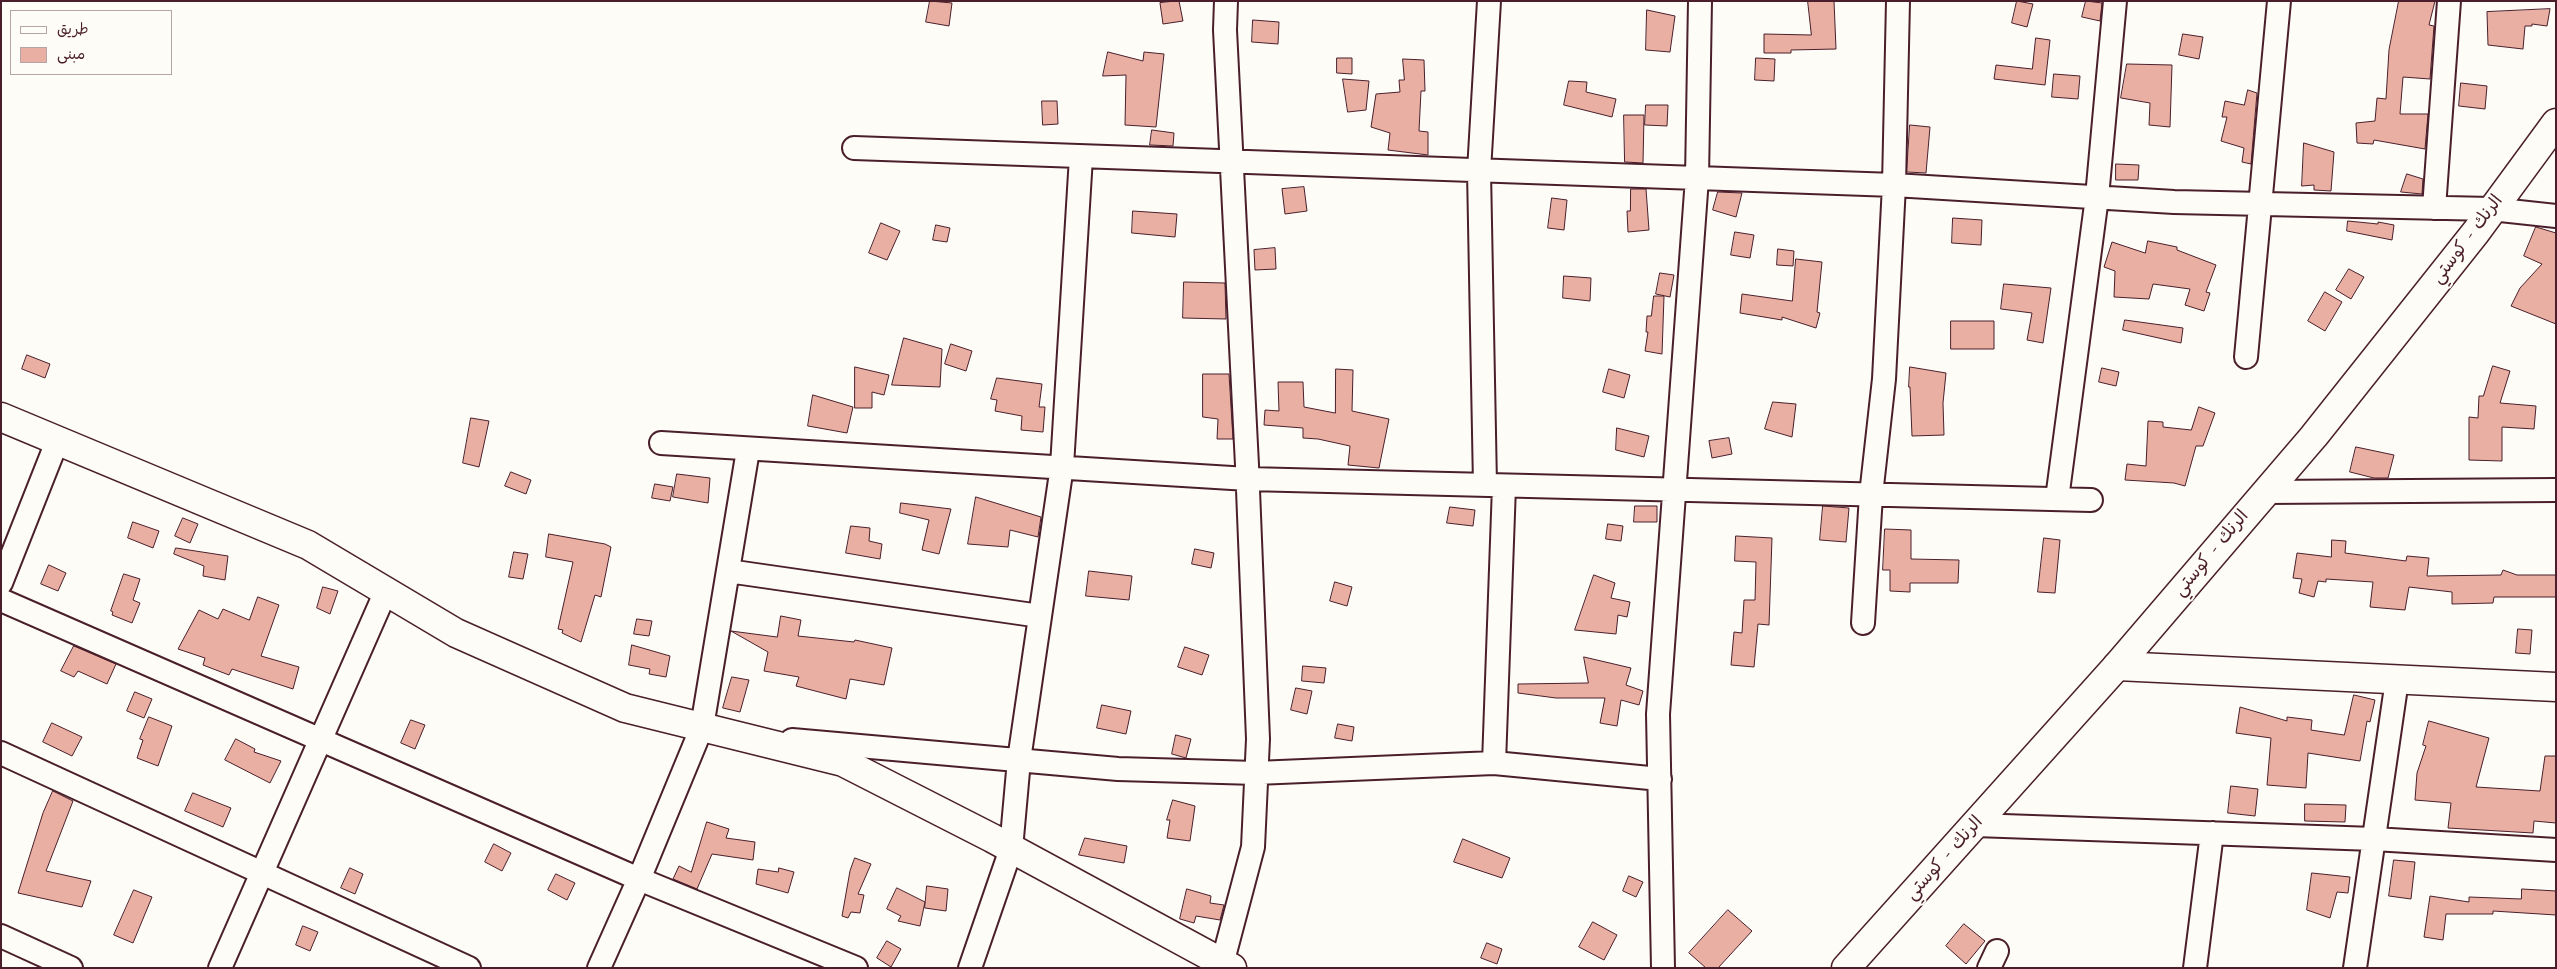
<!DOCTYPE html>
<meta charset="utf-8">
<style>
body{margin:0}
#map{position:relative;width:2557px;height:969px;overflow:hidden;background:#fdfcf7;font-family:"Architects Daughter","Playpen Sans Arabic",sans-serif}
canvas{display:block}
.frame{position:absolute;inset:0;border:2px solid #4a1f2b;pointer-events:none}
.legend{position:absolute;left:10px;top:10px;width:162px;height:65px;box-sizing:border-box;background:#fdfcf7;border:1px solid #b5a4a5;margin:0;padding:6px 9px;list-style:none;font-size:15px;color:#4a1f2b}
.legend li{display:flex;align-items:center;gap:10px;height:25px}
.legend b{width:25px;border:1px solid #b5a4a5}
</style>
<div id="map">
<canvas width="2557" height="969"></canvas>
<div class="frame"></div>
<ul class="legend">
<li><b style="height:6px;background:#fdfcf7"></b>طريق</li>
<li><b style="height:14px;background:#e9afa2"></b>مبنى</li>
</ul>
</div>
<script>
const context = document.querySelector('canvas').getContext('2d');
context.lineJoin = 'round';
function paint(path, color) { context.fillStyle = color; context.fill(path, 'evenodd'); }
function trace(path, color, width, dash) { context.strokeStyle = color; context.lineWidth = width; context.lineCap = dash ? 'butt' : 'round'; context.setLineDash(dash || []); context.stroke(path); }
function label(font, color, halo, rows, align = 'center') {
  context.font = font + ' "Architects Daughter","Playpen Sans Arabic",sans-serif'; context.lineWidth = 4; context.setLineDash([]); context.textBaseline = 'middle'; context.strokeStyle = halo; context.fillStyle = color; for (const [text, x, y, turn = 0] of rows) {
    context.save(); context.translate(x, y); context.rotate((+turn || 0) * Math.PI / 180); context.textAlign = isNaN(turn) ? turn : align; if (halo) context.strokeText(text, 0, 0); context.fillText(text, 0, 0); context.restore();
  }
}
const building = new Path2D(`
 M930,1l22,2 -3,23 -23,-4z
 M1179,1l4,20 -20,3 -3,-21z
 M1808,1h26l2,48 -45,1v3h-27v-19l47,1z
 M2017,1l16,3 -6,23 -15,-4z
 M2086,1l16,2 -2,18 -18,-4z
 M2399,1h36l-6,24 5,1 -4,53 -27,-2 -3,37h28l-3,35 -51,-9 -1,4 -16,-1 -1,-20 19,-2 2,-23 9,1 3,-49z
 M2550,9l-3,17 -15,-2v2h-7l-2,23 -35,-4 -1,-33z
 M1647,10l28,6 -5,36 -24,-2z
 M1253,20l26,2 -1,22 -26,-2z
 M2183,34l20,3 -4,22 -20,-4z
 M2036,38l14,2 -5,45 -51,-6 2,-14 36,4z
 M1108,52l35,9 1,-9 20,2 -8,73 -31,-2 1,-50 -23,1z
 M1337,58h15v16l-15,-1z
 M1756,58l19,1 -1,22 -19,-1z
 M1403,59l21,1 1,31h-4l-2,40 9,1v23l-40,-5 2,-17 -19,-6 5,-33 24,-2 -1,-12h5z
 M2127,64l45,1 -2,62 -21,-2 1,-22 -29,-5z
 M2054,74l26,2 -2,23 -26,-2z
 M1343,79l26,2 -3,29 -18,2z
 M1569,81l18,1 -1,10 30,7 -4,18 -48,-12z
 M2461,83l26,3 -2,23 -26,-3z
 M2248,90l9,3 -6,71 -9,-2 2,-14 -23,-7 6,-24h-5l3,-16 19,4z
 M1042,101h15l1,23 -15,1z
 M1646,105h22l-1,21 -22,-1z
 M1624,115h20l-1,48 -18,-1z
 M1910,125l20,2 -4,46 -19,-1z
 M1152,130l22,3 -1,13 -23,-1z
 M2304,143l30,9 -3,39 -17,-1v-5l-12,1z
 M2116,164l23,1 -1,15h-22z
 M2407,174l16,5 -1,15 -21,-2z
 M1304,187l3,24 -22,3 -3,-25z
 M1631,189h15l3,41 -21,2 -1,-21h3z
 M1718,192l24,1 -6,24 -23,-7z
 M1552,198l15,2 -3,30 -16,-2z
 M1133,211l44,3 -2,23 -43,-4z
 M1953,218l29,2 -1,25 -29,-2z
 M2348,221l30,3v-2l16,3 -2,15 -45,-9z
 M881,223l19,8 -13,29 -18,-7z
 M936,225l14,3 -3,14 -14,-2z
 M2536,227l20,6v91l-45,-18 9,-18 22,-24 -18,-8z
 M1735,232l19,3 -4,23 -19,-3z
 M2148,241l29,6v3l39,15 -10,27 4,1 -6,18 -19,-6 5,-16 -37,-5 -4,15 -35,-2 1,-26 -11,-4 8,-25 33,11z
 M1275,248l1,21 -21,1 -1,-20z
 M1778,249l16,2 -1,15 -16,-1z
 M1796,259l26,3 -5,50 3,1 -4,15 -34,-11v3l-42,-7 2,-19 50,7z
 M2349,269l15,8 -13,22 -15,-9z
 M1660,273l14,2 -4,22 -14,-3z
 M1564,276l27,2 -1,23 -27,-3z
 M1184,282l41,1 1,36 -43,-1z
 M2004,284l47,4 -8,55 -16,-3 5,-27 -31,-4z
 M2325,292l17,10 -17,29 -17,-10z
 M1654,296h10l-2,58 -17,-3 3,-19h-2l1,-16h4z
 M2125,320l58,8 -2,15 -58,-13z
 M1951,321h43v28h-43z
 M904,338l38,11 -2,38 -48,-2z
 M951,344l21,7 -6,20 -21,-7z
 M27,355l23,9 -5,14 -23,-9z
 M2493,366l17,5 -10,32 36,3 -2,23 -32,-2v34l-33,-1v-43l9,1 1,-22h4z
 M855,367l34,8 -5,20 -12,-3v16h-17z
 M1910,367l36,6 -3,30 1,32 -32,1 -2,-49h-1z
 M2102,368l17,4 -3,14 -17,-4z
 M1336,369l17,1 -1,41 37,8 -10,49 -31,-3 2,-19 -32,-7 -15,-1v-10l-39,-3 1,-15 14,1 -1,-29h25l1,25 31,6z
 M1609,369l21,6 -6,23 -21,-6z
 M1203,374h26l4,65h-16l1,-20 -15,-2z
 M997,378l45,6 -3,23h6l-2,25 -22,-2 1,-14 -27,-5 2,-11 -6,-1z
 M813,395l40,12 -6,26 -39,-7z
 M1773,402l23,2 -4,33 -27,-8z
 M2199,407l16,6 -12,33h-7l-11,40 -11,-3 -49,-3 2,-16 19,2 2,-45 15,1v5l28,3z
 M471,418l18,3 -10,46 -16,-4z
 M1617,428l32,8 -5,21 -28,-7z
 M1729,438l3,16 -20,4 -3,-17z
 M2356,447l38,8 -6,23h-14l-24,-6z
 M511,472l20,8 -5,14 -21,-8z
 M677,474l33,4 -2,25 -35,-6z
 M655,484l18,3 -3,14 -18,-3z
 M976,497l65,20 -3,20 -28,-7 -2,17 -40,-3z
 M901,503l50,6 -12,45 -17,-4 7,-30 -29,-7z
 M1635,506h22v16h-23z
 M1823,506l26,2 -3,34 -26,-2z
 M1450,507l25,3 -2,16 -26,-3z
 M183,518l15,6 -8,19 -15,-7z
 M133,522l26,9 -6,17 -25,-10z
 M1608,524l15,2 -2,15 -15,-2z
 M851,526l19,2 -1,13 13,3 -2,15 -34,-6z
 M1885,529l26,1v29l48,1 -1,23h-48v9l-20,-1v-21h-7z
 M549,534l56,10 6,3 -10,50 -6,-2 -14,47 -19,-9 1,-3 -5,-1 15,-67 -27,-5z
 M1736,536l36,2 -3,87 -11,-1 -4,43 -23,-2 3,-33 8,1 2,-33h11l1,-38 -21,-1z
 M2044,538l16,2 -5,53 -17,-1z
 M2332,540l14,1 -1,12 61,8 1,-5 22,2 -2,18 74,-1 2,-5 14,5h39v22h-62l-1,6 -41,1v-12l-43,-5 -4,23 -35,-3 3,-25 -47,-3v3l-8,-1 -4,16 -15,-4 3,-14 -9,-1 4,-25 34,4z
 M176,548l52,8 -3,24 -22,-4 1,-10 -30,-12z
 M1195,549l19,4 -3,15 -19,-4z
 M514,552l14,2 -5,25 -14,-2z
 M49,565l17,8 -8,18 -17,-7z
 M1089,571l43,5 -3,24 -43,-4z
 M124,574l16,5 -7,21 7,3 -8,20 -20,-8 1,-3 -2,-1z
 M1594,575l21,8 -4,15 19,4 -3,15 -9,-2 -2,19 -41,-4z
 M1335,582l17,5 -5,19 -17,-5z
 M323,587l15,4 -8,23 -13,-6z
 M258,597l21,8 -18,51 38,11 -6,22 -61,-20 -3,6 -26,-10 2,-7 -27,-9 21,-39 19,9 5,-10 26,11z
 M781,616l20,4 -3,16 56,6 1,-2 37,8 -8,37 -34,-6 -4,20 -50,-13 3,-9 -35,-6 4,-19 -37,-21 46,6z
 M637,619l15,2 -3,15 -15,-2z
 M2518,629l14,1 -2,24 -14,-1z
 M632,645l38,11 -4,21 -17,-3 1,-5 -21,-4z
 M74,646l42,18 -9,20 -29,-13 -4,6 -13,-6z
 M1185,647l24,8 -7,20 -24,-8z
 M1584,657l47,11 -5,17 17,6 -4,14 -18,-5 -4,26 -17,-3 5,-25h-49l-38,-5v-9l70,-1z
 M1303,666l23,2 -2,15 -22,-2z
 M732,677l17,3 -9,32 -17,-4z
 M1296,688l16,3 -5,23 -16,-4z
 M135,692l17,7 -8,19 -17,-7z
 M2354,695l21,5 -5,22 -3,-1 -7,40 -52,-8 -2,35 -39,-3 4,-47 -35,-5 4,-26 47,14v-4l25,3 -1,10 33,5z
 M1102,705l29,6 -5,23 -29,-6z
 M149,717l23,9 -14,40 -21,-8 6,-18 -3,-1z
 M411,720l14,5 -10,24 -14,-6z
 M2429,721l60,17 -13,49 64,4 5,-35h11v67l-22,-2 -1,12 -85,-5 3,-25 -36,-3 2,-27 9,-27 -3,-1z
 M52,723l30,14 -10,19 -29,-14z
 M1338,724l16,3 -2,14 -17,-3z
 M1176,735l15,4 -5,19 -14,-4z
 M236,739l19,10 -1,3 27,9 -11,22 -45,-23z
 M2231,786l27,3 -3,27 -27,-3z
 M53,791l20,10 -27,70 45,10 -9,26 -64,-14 25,-80z
 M193,793l38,15 -8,19 -38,-16z
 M1173,800l22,6 -5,35 -23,-3 3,-18h-3z
 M2305,804l41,1 -1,17 -40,-1z
 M707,822l22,7 -3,9 29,4 -2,18 -41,-6 -15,35 -24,-10 6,-13 12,6z
 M1085,838l42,8 -3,17 -45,-8z
 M1463,839l47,19 -8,20 -48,-16z
 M494,844l17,9 -9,18 -17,-9z
 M855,858l16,6 -13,30 6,1 -4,18 -9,-1 -3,6 -6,-2 8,-45z
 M2394,860l21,2 -4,37 -22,-3z
 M350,868l13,6 -8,20 -14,-6z
 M779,868l15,4 -6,21 -32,-9 2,-15 20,3z
 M2312,873l38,4 -2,16 -11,-1 -7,26 -23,-8z
 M556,874l19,9 -8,17 -19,-10z
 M1629,876l14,6 -7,15 -13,-6z
 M927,886l21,3 -2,22 -21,-3z
 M897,888l28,14 -5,24 -22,-5 3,-5 -14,-7z
 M1187,889l24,7 -1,7 14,2 -4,15 -24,-4 -2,7 -14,-4z
 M2522,889l34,2v24l-63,-4v3h-47l-3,26 -19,-3 6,-41 39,6v-5l52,2z
 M134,890l18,7 -19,46 -19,-8z
 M1728,910l24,21 -34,37h-12l-17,-15z
 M1593,922l24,13 -13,25 -25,-13z
 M1964,924l21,17 -19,23 -20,-18z
 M303,926l15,6 -8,19 -14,-6z
 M887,941l14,8 -10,18 -14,-9z
 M1487,943l15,6 -5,15 -16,-6z`);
paint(building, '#e9afa2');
trace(building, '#4a1f2b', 1);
const minor = new Path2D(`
 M854,148l1040,37 280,17 317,7 65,7
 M2434,208l15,-207
 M2246,357l33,-356
 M661,443l587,36 843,21
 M1485,485l-6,-314 10,-170
 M2265,492l291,-2
 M2057,499l40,-302 18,-196
 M728,571l312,45
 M1,583l57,-144
 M1,600l638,279 217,89
 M1863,623l8,-128 13,-116 10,-194 4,-184
 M792,740l326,29 138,4 238,-10 166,16
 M1,753l468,215
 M1494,763l10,-277
 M1975,825l399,14 182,11
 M1,936l70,32
 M220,968l166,-377
 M599,968l43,-96 60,-145 46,-277
 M970,968l41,-119 8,-89 43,-294 19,-309
 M1221,968l32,-121 5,-108 -11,-274 -22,-435 1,-29
 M1663,968l-5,-254 39,-536 3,-177
 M1989,968l8,-17
 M2195,968l17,-135
 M2355,968l42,-288`);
const tertiary = new Path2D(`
 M1,417l307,128 148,88 169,75 218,54 149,76 240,130
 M2117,666l439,21`);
const primary = new Path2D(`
 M1846,968l271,-302 197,-230 162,-204 80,-109`);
trace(minor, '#4a1f2b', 26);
trace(tertiary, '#4a1f2b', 31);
trace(primary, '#4a1f2b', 31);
trace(minor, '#fdfcf7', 22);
trace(tertiary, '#fdfcf7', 28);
trace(primary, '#fdfcf7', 28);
label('18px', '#4a1f2b', '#fdfcf7', [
 ["الرنك - كوستي",2468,240,-53],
 ["الرنك - كوستي",2212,554,-50],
 ["الرنك - كوستي",1945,859,-48]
]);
</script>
